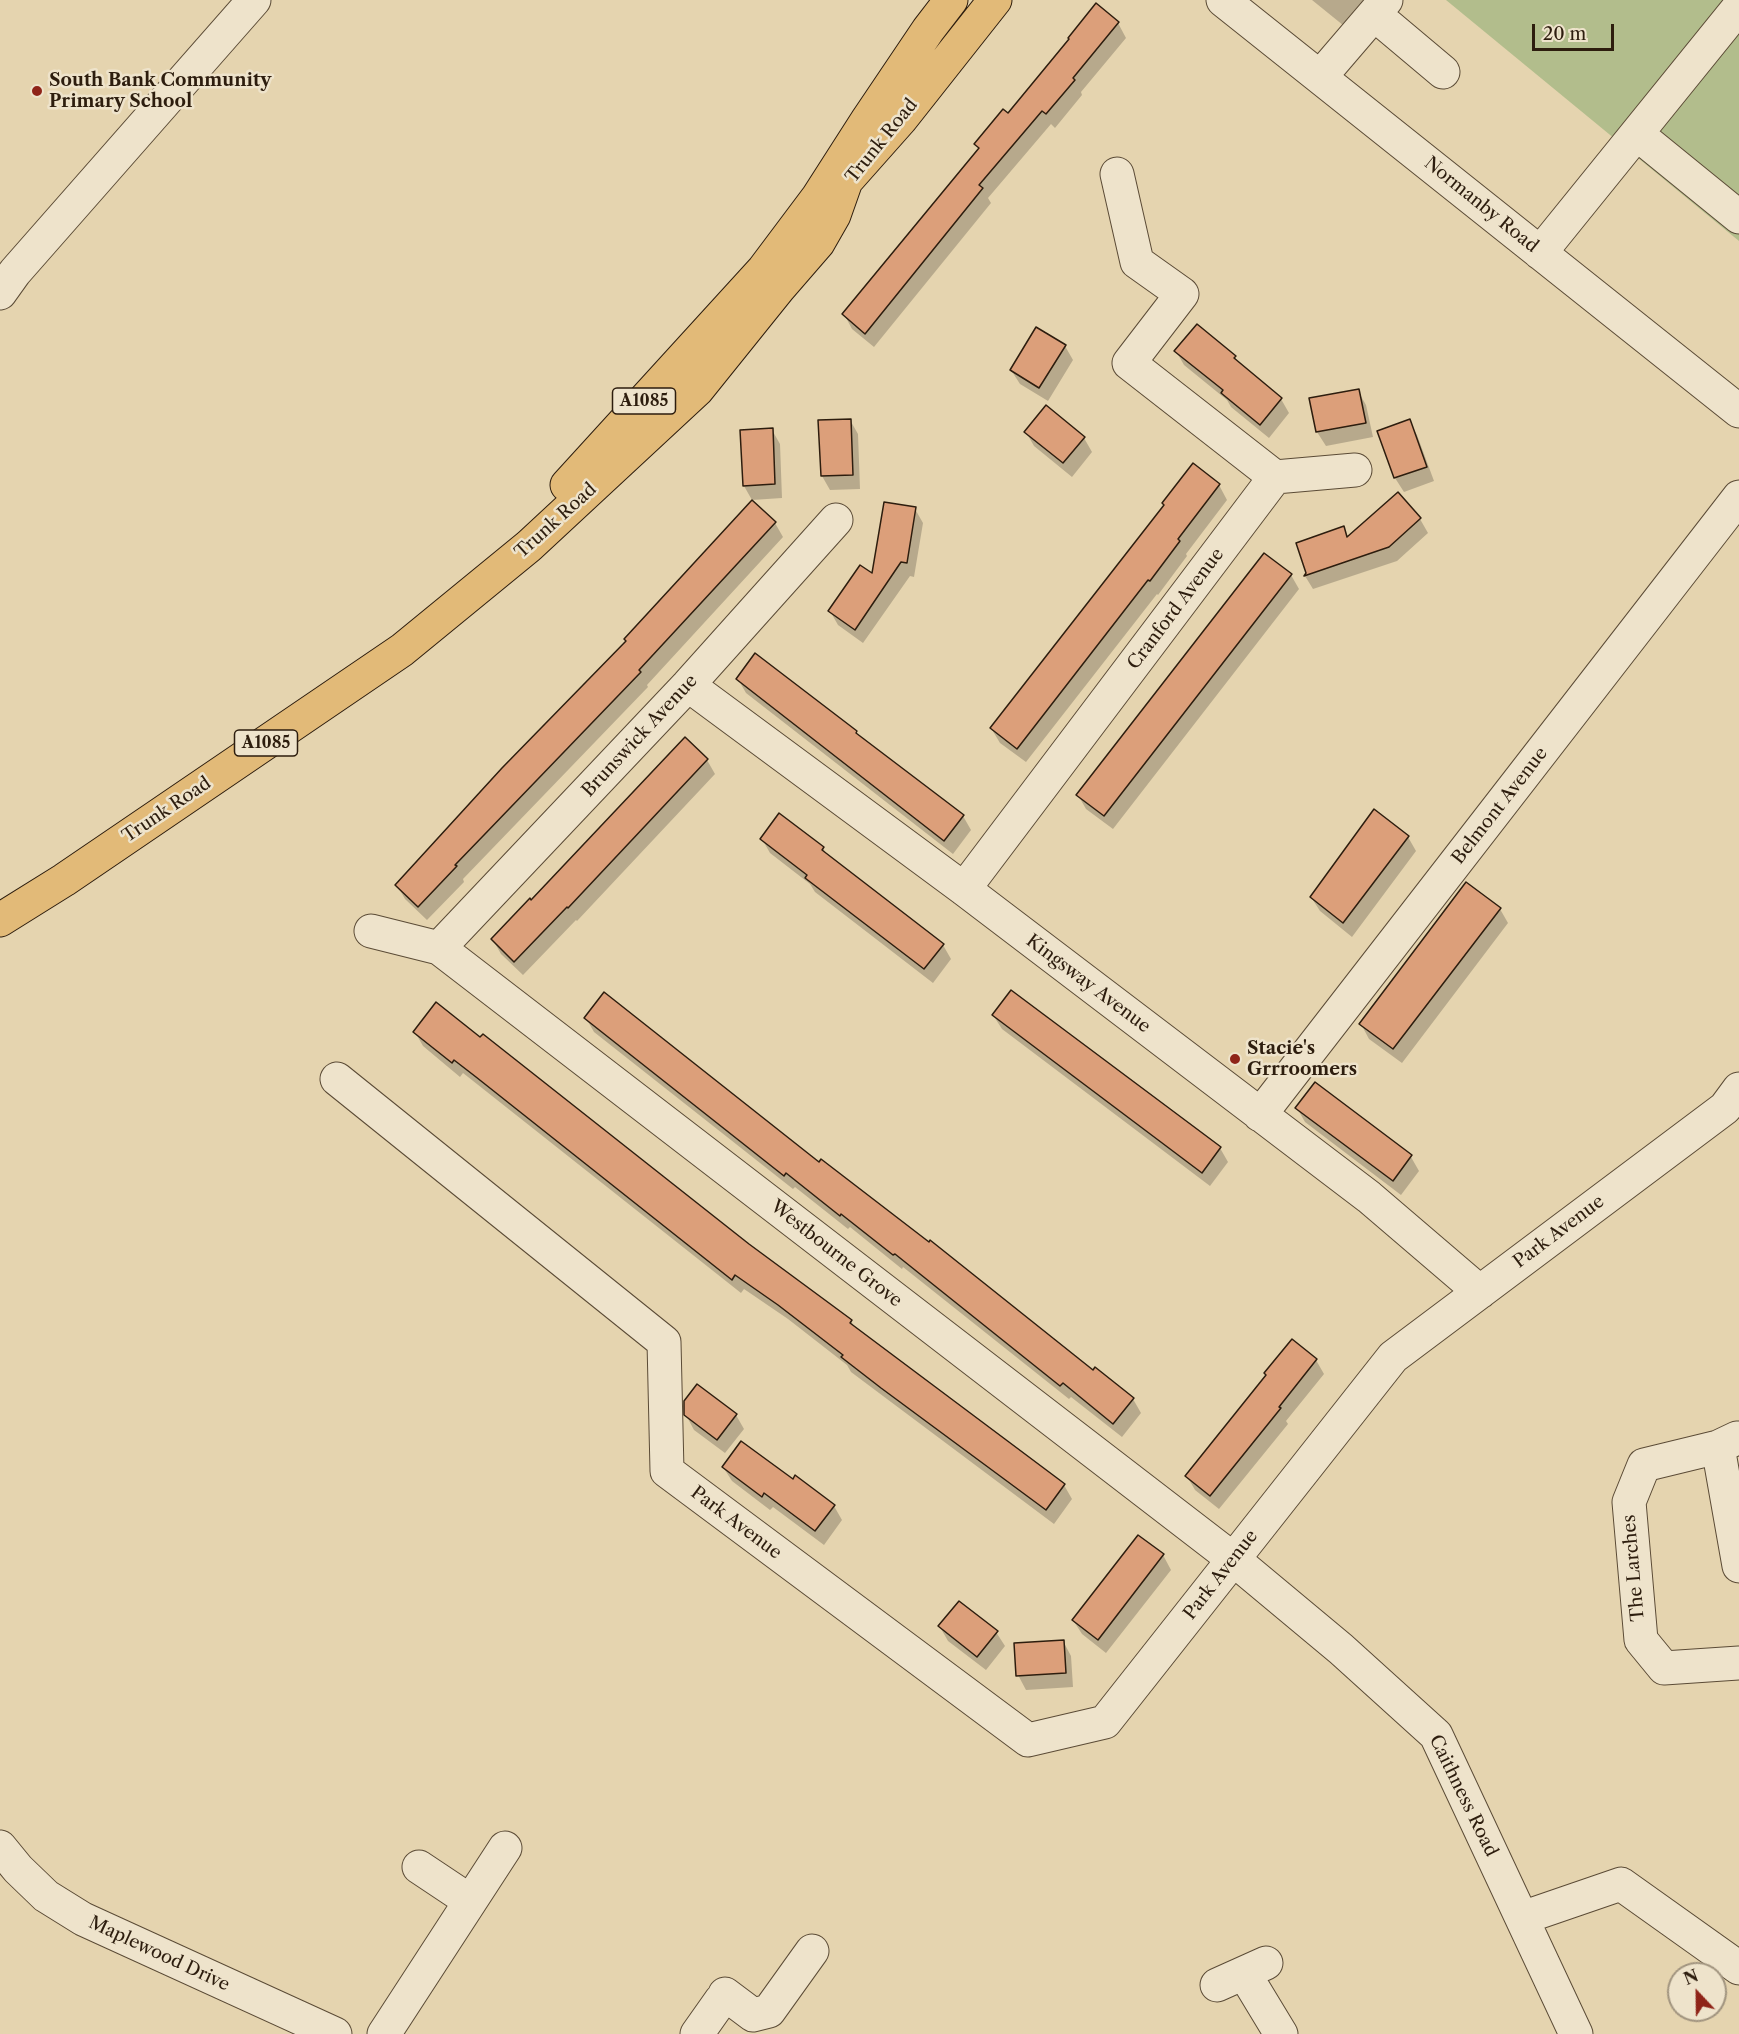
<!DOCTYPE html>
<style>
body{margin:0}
#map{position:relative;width:1739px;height:2034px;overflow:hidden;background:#e5d4af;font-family:"Libre Caslon Text",serif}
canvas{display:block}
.north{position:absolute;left:1667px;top:1962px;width:60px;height:60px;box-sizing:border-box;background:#eee3cb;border:2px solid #a1947f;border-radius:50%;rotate:338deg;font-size:16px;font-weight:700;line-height:24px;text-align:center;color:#2d1d0e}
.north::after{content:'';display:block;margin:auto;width:21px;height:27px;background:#8f2418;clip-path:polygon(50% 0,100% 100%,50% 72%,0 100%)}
.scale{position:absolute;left:1532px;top:24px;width:82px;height:27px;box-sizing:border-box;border:3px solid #2d1d0e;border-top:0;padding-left:8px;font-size:18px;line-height:21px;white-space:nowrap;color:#2d1d0e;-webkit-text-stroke:4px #eee3cb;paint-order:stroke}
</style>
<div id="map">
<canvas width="1739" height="2034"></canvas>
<div class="north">N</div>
<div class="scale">20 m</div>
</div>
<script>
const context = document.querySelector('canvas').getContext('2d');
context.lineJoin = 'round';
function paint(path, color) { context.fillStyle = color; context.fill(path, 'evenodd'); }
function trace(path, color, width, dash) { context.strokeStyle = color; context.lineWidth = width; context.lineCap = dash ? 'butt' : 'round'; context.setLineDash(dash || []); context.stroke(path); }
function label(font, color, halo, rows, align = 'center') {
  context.font = font + ' "Libre Caslon Text",serif'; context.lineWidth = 5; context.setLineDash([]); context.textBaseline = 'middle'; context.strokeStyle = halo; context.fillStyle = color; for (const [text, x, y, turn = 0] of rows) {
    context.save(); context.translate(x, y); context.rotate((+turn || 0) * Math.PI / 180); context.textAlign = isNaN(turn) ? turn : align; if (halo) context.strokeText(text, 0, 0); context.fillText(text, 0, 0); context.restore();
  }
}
paint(new Path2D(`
 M1446,0h293v241z`), '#b2bd8c');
paint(new Path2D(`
 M1312,0h70l-28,34z
 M1096,5l22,18 8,15 -45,54 1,3 -27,33 -4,-4 -63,74 3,5 -117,144 -22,-18 -8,-15 135,-165 -3,-5 32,-29z
 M1065,346l8,14 -25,41 -28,-17 -9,-14z
 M1176,351l59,6 4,7 42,35 8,14 -20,25 -38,-31 -4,-7 -43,-35z
 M1358,391l8,14 7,32 -47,9 -9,-14z
 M850,420l8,14 2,55 -30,1 -8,-14z
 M1409,421l8,14 17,46 -30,11 -9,-14 -16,-46z
 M772,430l8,14 2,54 -30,2 -8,-14z
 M1026,432l58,6 8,14 -20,25 -38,-31z
 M1193,465l26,20 8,15 -41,54 1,2 -29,39 -1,-1 -131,168 -26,-19 -9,-15 174,-222z
 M1398,494l22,25 8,14 -31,28 -84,28 -8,-13 38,-48 6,10z
 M915,509l8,14 -9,54 -4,-1 -47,67 -25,-18 -8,-14 43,-35z
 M775,523l8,14 -136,148 1,2 -185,192 1,3 -37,38 -22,-21 -8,-14z
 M1291,575l8,14 -186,240 -27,-20 -8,-14z
 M738,679l118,53 3,6 104,78 8,14 -18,24 -207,-161z
 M707,760l8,14 -138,147 -1,-1 -53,55 -22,-21 -8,-14 38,-38z
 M1408,837l8,14 -64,86 -32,-26 -9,-14z
 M762,839l61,9 5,9 115,88 8,14 -18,24 -118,-91 -5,-8 -40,-31z
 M1500,909l8,14 -106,140 -33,-24 -8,-15z
 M993,1015l227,133 8,14 -18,24 -208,-157z
 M586,1018l233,146 274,208 40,27 8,14 -19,24 -51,-40 -2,2 -166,-132 -1,2 -52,-42 -2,2 -53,-42 -2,2 -199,-157z
 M415,1032l333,214 103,75 5,9 208,155 8,14 -18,25 -163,-122 -40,-30 -4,-7 -59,-46 -44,-30 -3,4 -278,-220 -3,4 -37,-31z
 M1315,1084l96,73 8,14 -18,24 -96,-73 -8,-14z
 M1316,1360l8,14 -38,47 2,3 -69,85 -24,-19 -8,-14z
 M686,1415h50l8,14 -19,24 -31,-23z
 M723,1467l70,14 41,25 8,14 -18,25 -51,-38 -3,3 -38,-29z
 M1163,1555l8,15 -65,83 -24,-19 -9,-14z
 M940,1627l56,5 9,14 -19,24 -38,-29z
 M1063,1641l8,15 2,31 -47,3 -8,-15z`), '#0003');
const building = new Path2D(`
 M1096,3l23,19 -46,56 2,2 -29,34 -4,-3 -63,74 4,3 -118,146 -23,-20 137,-166 -5,-4 29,-35 5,4 61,-74 -1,-1z
 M1197,324l39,32 -2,2 48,40 -22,27 -39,-32 2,-3 -49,-39z
 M1036,327l30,18 -27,43 -29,-18z
 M1359,389l7,34 -50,9 -7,-34z
 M1046,405l39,32 -22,26 -39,-31z
 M851,419l2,56 -32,1 -3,-56z
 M1410,419l17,48 -33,11 -17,-47z
 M773,428l2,56 -32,2 -3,-56z
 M1193,463l27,21 -42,55 2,2 -30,40 -2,-1 -131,169 -27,-21 174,-223 -2,-2z
 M1398,492l23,26 -32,29 -85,29 2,-3 -10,-30 48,-17 3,11z
 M752,500l24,22 -137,148 2,2 -157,163 -29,30 2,1 -39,41 -23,-22 107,-117 124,-127 -2,-2z
 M884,502l32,5 -9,56 -6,-1 -46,68 -27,-19 32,-46 12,8z
 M1264,553l28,21 -188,242 -28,-21z
 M755,653l102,78 -1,2 108,82 -20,26 -208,-162z
 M685,737l23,22 -140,149 -1,-1 -53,55 -23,-23 39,-41 1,2z
 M1374,809l35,27 -66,87 -33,-26z
 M779,813l45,34 -2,3 122,94 -20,25 -119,-91 2,-3 -47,-36z
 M1466,882l35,26 -108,141 -34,-25z
 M1011,990l210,157 -19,26 -210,-158z
 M604,992l215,170 2,-3 108,83 1,-2 163,130 2,-3 39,31 -21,26 -50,-41 -3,3 -165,-132 -2,1 -52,-41 -1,2 -54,-43 -2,3 -200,-158z
 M436,1002l44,35 3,-3 266,210 103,76 -2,3 215,161 -19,26 -165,-122 -40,-31 2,-2 -65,-50 -43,-30 -3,5 -256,-203 -22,-17 -2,3 -39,-31z
 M1315,1082l97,73 -19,26 -98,-73z
 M1292,1339l25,20 -38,48 2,1 -71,88 -25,-20 81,-101 -2,-2z
 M697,1384l40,30 -20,26 -33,-25v-14z
 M741,1441l52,38 2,-4 40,30 -20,26 -51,-38 -2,4 -40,-30z
 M1138,1535l26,19 -66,86 -26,-20z
 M959,1601l39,30 -21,26 -39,-31z
 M1064,1640l2,33 -50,3 -2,-33z`);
paint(building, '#dc9f7a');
trace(building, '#2d1d0e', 1.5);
const minor = new Path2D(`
 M1223,0l516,411
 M1374,14l69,58
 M1320,77l66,-77
 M1637,134l102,83
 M1540,253l199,-246
 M0,293l15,-21 239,-272
 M1275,477l80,-7
 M688,685l276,204 405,308 111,95
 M964,889l311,-412 -146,-114 53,-69 -45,-32 -20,-88
 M371,931l68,17 794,611 108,90 95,86 140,299
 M439,948l249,-263 148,-165
 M337,1079l327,263 3,129 361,269 77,-18 288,-365 332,-249 14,-19
 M1260,1115l479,-618
 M1737,1438l-19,9 21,119
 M1718,1447l-74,18 -15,37 12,138 23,28 75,-5
 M0,1847l18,22 28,27 37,23 252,115
 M419,1867l51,34
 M1522,1918l99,-34 118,84
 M1244,1973l37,61
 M1217,1985l49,-22
 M725,1994l28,21 16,-4 43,-60
 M384,2034l121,-186
 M697,2034l24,-34`);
const major = new Path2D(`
 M567,485l197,-216 54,-72 50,-78 60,-89 23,-30
 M0,920l64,-40 338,-230 127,-104 168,-156 82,-102 39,-45 16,-28 12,-34 55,-62 94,-119`);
trace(minor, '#5b4b36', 35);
trace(major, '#2d1d0e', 35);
trace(minor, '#eee3cb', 33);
trace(major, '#e2ba78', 33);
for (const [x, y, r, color] of [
 [37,91,6,"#8f2418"],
 [1235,1059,6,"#8f2418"]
]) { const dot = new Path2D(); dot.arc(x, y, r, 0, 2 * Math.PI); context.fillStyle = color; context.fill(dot); trace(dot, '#eee3cb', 2); }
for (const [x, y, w] of [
 [644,401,63],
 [266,743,63]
]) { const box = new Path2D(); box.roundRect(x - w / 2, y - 13, w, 26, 4.5); context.fillStyle = '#eee3cb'; context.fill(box); trace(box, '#2d1d0e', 1.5); }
label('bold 16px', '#2d1d0e', null, [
 ["A1085",644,401],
 ["A1085",266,743]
]);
label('bold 18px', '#2d1d0e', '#eee3cb', [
 ["South Bank Community",49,81],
 ["Primary School",49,102],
 ["Stacie's",1247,1049],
 ["Grrroomers",1247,1070]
], 'left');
label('18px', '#2d1d0e', '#eee3cb', [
 ["Trunk Road",882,141,-51],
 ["Normanby Road",1481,205,39],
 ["Trunk Road",556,521,-42],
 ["Cranford Avenue",1176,609,-53],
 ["Brunswick Avenue",640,736,-47],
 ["Belmont Avenue",1500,806,-52],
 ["Trunk Road",167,810,-34],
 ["Kingsway Avenue",1088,984,37],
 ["Park Avenue",1559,1232,-37],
 ["Westbourne Grove",836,1254,38],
 ["Park Avenue",736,1523,37],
 ["The Larches",1634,1568,-95],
 ["Park Avenue",1221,1575,-52],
 ["Caithness Road",1463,1796,64],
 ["Maplewood Drive",159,1954,25]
]);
</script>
